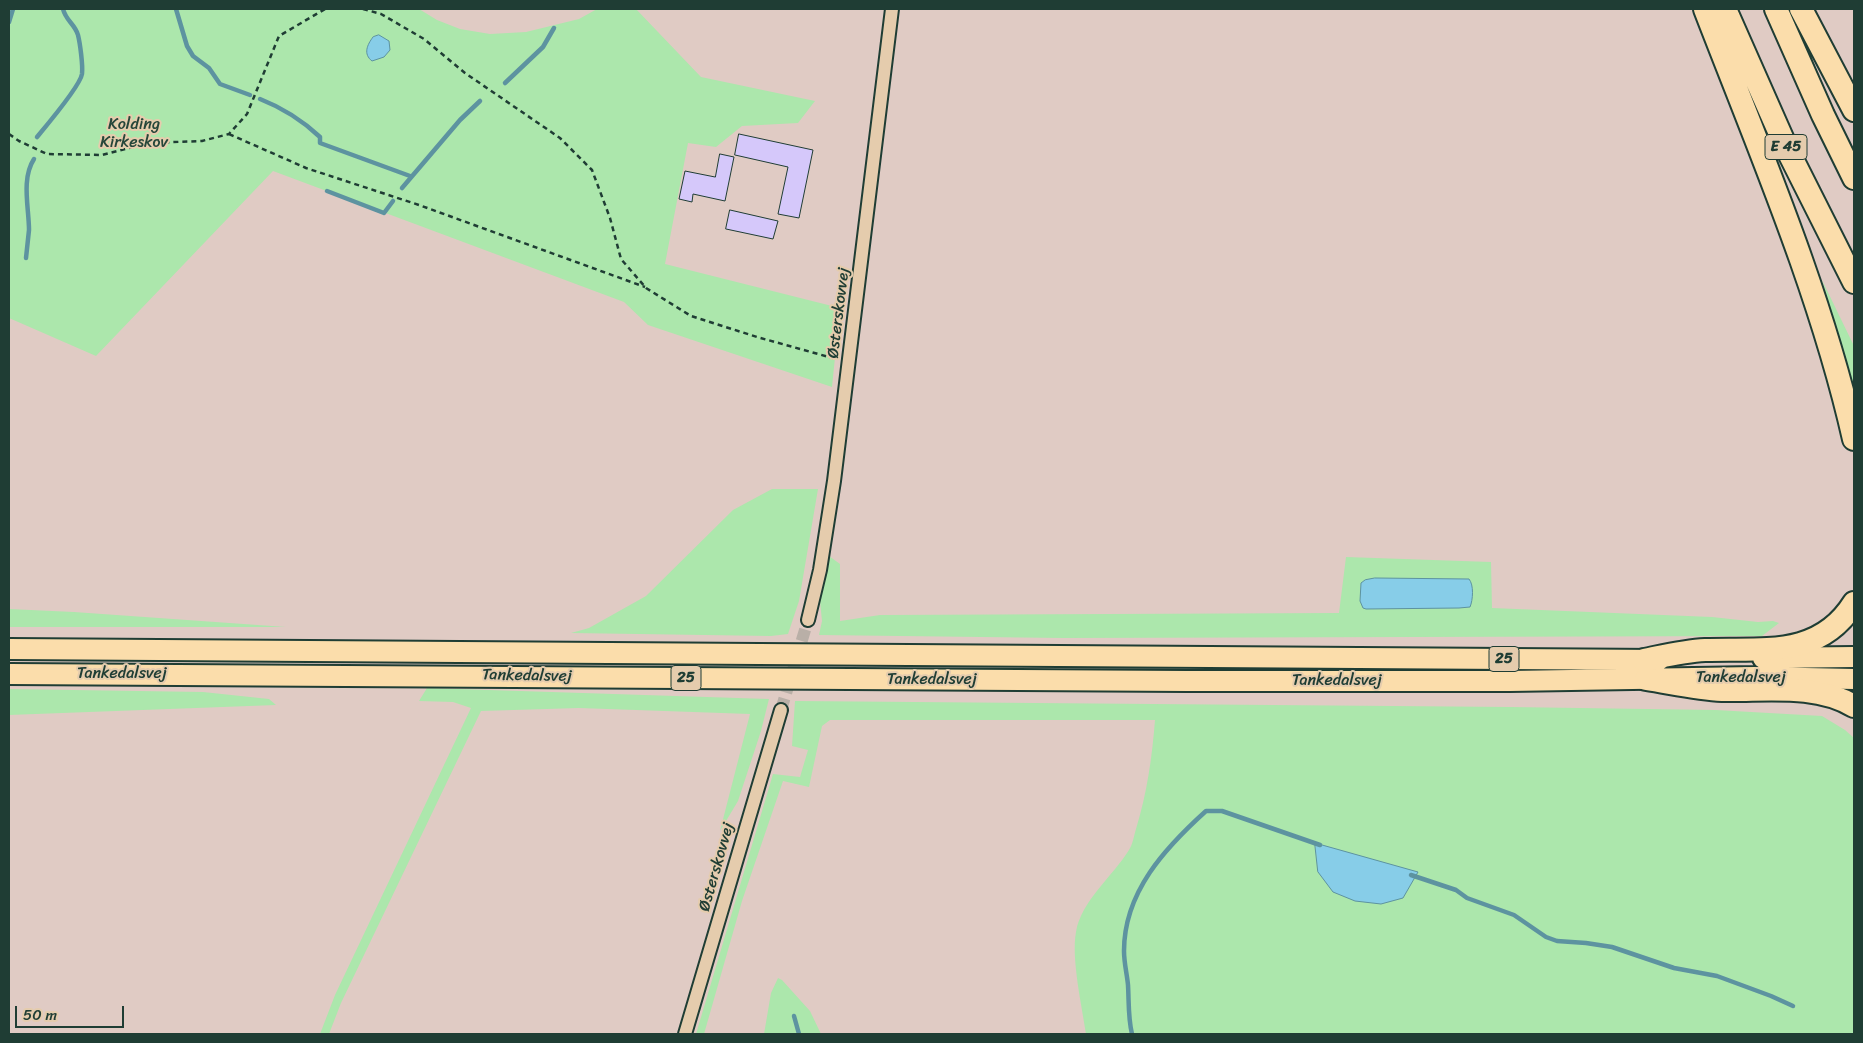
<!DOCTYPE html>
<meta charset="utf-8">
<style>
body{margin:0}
#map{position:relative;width:1863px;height:1043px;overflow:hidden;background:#e0cbc4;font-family:Sriracha,sans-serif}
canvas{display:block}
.frame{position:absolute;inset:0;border:10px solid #1f3d34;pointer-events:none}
.scale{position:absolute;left:15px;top:1006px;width:109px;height:22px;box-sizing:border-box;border:2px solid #1f3d34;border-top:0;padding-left:6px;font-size:15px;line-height:18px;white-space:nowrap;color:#1f3d34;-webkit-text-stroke:4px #e5ccad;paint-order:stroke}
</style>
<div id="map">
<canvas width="1863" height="1043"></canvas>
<div class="frame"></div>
<div class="scale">50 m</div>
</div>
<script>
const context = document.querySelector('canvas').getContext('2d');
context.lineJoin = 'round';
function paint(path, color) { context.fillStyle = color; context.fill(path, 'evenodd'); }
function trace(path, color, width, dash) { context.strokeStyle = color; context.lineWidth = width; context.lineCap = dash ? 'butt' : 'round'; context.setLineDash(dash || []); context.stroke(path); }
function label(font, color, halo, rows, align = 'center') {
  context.font = font + ' Sriracha,sans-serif'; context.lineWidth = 4; context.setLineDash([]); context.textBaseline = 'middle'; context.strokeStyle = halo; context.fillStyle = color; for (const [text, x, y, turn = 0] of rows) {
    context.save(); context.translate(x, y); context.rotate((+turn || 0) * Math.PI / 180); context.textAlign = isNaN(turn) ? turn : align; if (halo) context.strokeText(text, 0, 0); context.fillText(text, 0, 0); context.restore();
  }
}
paint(new Path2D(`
 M9,9h410l18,11 23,9 30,5 36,-2 53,-13 18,-10h39l65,68 114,24 -17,22 -56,3 -26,21 -28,-4 -23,121 175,44 -8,79 -184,-62 -24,-23 -351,-131 -177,185 -87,-38z
 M1822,280l32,66v46z
 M772,489h46l-19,112 -11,33 -17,2 -200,-3 18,-5 57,-32 87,-86z
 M829,556l11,8v57l40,-6 459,-2 7,-56 145,5 1,46 220,9 46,5 15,-1 6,2 -17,13 -699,2 -244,-3 3,-14 -2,-20z
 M9,609l65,3 212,15h-277z
 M427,688l342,11 -8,32 -23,70 -18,30 30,-117 -171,-6 -98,3 -140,292 -12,31h-9l15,-39 136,-287 -18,-6 -34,-1z
 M9,689l194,3 66,7 7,6 -267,10z
 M795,701l716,6 205,3 106,6 23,14 9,8v296h-768c-4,-27 -15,-76 -10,-102 5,-31 37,-56 53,-82 4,-6 5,-15 7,-21 11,-36 16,-71 19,-109h-325l-8,6 -13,61 -26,-6 -41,120 -38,133h-8l77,-260 27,3 8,-27 -16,-4z
 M778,978l4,2 28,31 11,23h-57l7,-41z`), '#ace7ac');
const water = new Path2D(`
 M379,35l10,6 1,9 -6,7 -12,4c-9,-7 -5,-16 1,-24z
 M1375,578l94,1c5,6 4,21 1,28l-11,1 -93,1 -3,-1 -3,-7 1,-18 4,-3z
 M1315,843l103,29 -15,26 -22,6 -26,-3 -22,-9 -15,-20z`);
paint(water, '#87cde8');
trace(water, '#5d93a0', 1);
trace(new Path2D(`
 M176,9l11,37 6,10 16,12 11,16 30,11
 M9,22l4,-13
 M505,83l38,-36 11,-19
 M260,99c23,9 43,22 60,38v6l90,33
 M37,137c10,-12 43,-51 45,-63 1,-9 -2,-31 -4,-39 -3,-11 -12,-14 -15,-26
 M402,188l58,-68 20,-19
 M327,191l57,22 9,-12
 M26,258c1,-9 2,-19 3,-28 0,-22 -8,-51 5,-71
 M1411,875l45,15 11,8 47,17 32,22 11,4 29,2 26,4 62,21 43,8 54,20 22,10
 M794,1016l5,18
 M1132,1034c-4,-16 -3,-32 -4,-49 -1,-11 -4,-22 -4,-34 0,-59 41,-103 82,-140h16l98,34`), '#5d93a0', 4.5);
const building = new Path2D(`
 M739,134l74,16 -14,68 -21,-4 10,-47 -53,-12z
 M720,154l14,3 -9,44 -32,-7 -1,8 -13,-3 6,-28 30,6z
 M730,210l48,11 -5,18 -47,-10z`);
paint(building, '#d5c8fa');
trace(building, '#1f3d34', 1);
trace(new Path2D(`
 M781,710l27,-90`), '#b9afa7', 12, [12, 6]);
const minor = new Path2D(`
 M808,620l12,-50 14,-89 58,-472
 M685,1034l96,-324`);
const trunk = new Path2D(`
 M9,649l1650,11
 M1763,658l91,-1
 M9,674l1177,7h324l245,-4 99,2`);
const motorway = new Path2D(`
 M1705,9c54,140 116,284 149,430
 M1725,9l61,138 68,135
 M1776,9l47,106 31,63
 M1801,9l53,101
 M1644,660c20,-4 40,-9 61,-10 57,-2 114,9 149,-47
 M1646,679c26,4 51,10 76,11 44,1 93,-7 132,16`);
trace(minor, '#1f3d34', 16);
trace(trunk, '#1f3d34', 24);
trace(motorway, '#1f3d34', 26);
trace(new Path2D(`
 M363,9l18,5 43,25 41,34 95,65 32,32 18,48 11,41 25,29 45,28 66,21 79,22
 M9,134l10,7 28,13 55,1 46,-12 54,-2 27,-7 18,-20 32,-78 46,-27
 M229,134l77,34 113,37 226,82`), '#1f3d34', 2.5, [5, 4]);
trace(minor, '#e5ccad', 12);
trace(trunk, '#fbddab', 20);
trace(motorway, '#fbddab', 22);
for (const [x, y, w] of [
 [1786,147,42],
 [1504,659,30],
 [686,678,30]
]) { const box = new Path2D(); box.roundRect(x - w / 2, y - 12.5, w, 25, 4); context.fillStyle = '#e5ccad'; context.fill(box); trace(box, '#1f3d34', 1); }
label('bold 15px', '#1f3d34', null, [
 ["E 45",1786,147],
 ["25",1504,659],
 ["25",686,678]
]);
label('16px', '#26463a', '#e5ccad', [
 ["Kolding",134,125],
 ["Kirkeskov",134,143]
]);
label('16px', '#1f3d34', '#e5ccad', [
 ["Østerskovvej",839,313,-83],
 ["Tankedalsvej",122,674],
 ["Tankedalsvej",527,676,1],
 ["Tankedalsvej",1741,678],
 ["Tankedalsvej",932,680],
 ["Tankedalsvej",1337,681],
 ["Østerskovvej",717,867,-74]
]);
</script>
